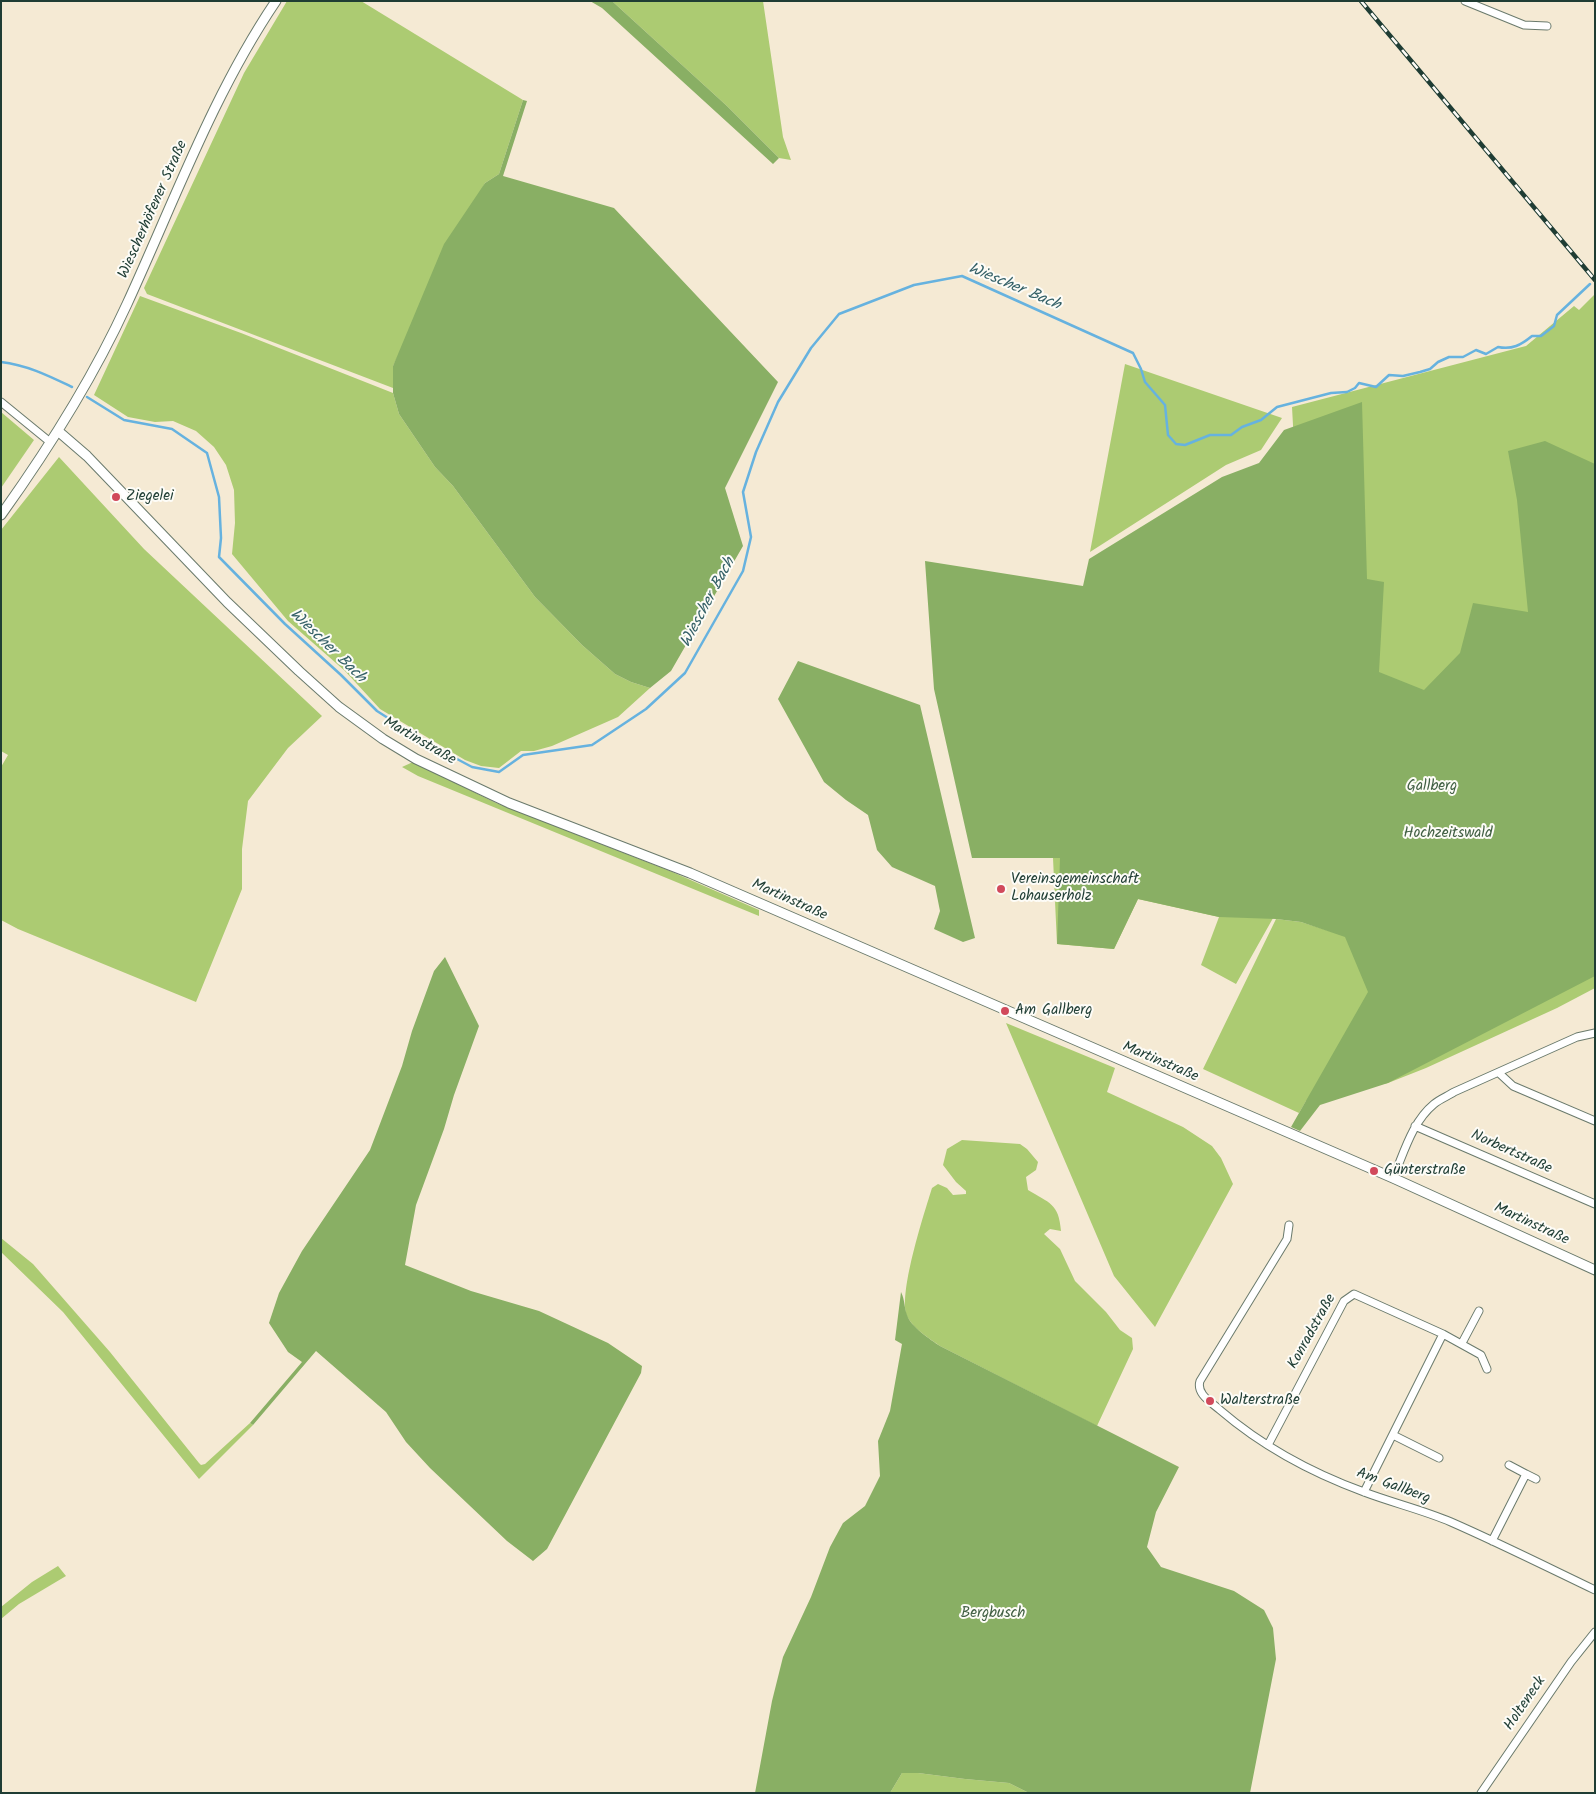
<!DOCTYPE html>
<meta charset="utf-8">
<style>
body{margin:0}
#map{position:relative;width:1596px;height:1794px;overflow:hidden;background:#f5ead4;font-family:Kalam,sans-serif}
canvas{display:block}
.frame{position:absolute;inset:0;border:2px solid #1f3d34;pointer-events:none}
</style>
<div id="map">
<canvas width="1596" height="1794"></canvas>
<div class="frame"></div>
</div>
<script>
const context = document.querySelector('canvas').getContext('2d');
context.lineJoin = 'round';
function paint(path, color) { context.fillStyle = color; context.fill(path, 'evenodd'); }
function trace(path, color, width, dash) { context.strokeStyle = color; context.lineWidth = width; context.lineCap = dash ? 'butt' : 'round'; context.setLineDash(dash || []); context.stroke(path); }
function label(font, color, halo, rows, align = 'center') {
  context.font = font + ' Kalam,sans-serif'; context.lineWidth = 4; context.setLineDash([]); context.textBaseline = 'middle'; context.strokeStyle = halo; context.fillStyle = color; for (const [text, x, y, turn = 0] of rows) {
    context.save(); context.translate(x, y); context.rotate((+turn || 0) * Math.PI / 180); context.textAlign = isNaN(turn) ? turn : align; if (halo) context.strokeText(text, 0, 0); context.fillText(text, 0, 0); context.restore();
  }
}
paint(new Path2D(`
 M287,1h74l162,99 -24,74 -14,9 -92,183v22l-246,-94 -3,-6 100,-215z
 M612,1h151l20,136 8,23 -12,-2 -52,-52z
 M1595,294v694l-38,20 -131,60 -38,15 -82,18 -7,12 -96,-44 73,-150 25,3 44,14 39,6 -107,-31 -41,73 -35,-19 18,-48 -81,-18 -24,50 -57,-5 -4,-86v-171l49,-4 199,-112 -9,-164 230,-60 4,-1 48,-40 5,4z
 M140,296l101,37 152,60 6,21 36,53 18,19 82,111 47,48 33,29 16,8 19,6 -32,29 -66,29 -18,5h-13l-22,17 -18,-2 -16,-6 -85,-51 -35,-38 -57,-50 -56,-67 3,-31 -1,-33 -8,-25 -12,-18 -18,-16 -23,-10 -18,1 -27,-5 -34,-22z
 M1125,364l157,54 -21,32 -35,15 -136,87z
 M1,412l33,28 -33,48z
 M59,457l85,92 178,167 -34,32 -40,53 -6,48v40l-46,113 -178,-73 -17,-9v-153l7,-12 -7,-4v-221z
 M413,762l83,41 174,68 89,39v6l-341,-140 -16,-9z
 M1006,1023l109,45 -8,24 76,35 29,19 9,12 12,26 -78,143 -41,-51z
 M962,1140l58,4 7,5 11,13 -2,8 -10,7 2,13c21,13 31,13 33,41l-11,-2 -6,5 16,15 15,32 31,31 14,18 12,8 1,11 -36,77 -157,-80c-11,-8 -25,-16 -32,-28 -12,-19 17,-107 24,-130l6,-4 9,4 6,7 13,-1v-3l-10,-9 -13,-17 4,-16z
 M1,1238l32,26 77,88 89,111 2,2 4,-1 45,-41 3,2 -54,54 -136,-167 -62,-60z
 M58,1566l8,10 -47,28 -18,15v-12l31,-25z
 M902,1773h16l47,6 44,4 20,10h-139z`), '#accb72');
paint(new Path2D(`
 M590,1h22l115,105 52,52 -6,6 -171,-156z
 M523,100l4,1 -24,75 111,32 164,174 -53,106 18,58 -72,125 -21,17 -19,-6 -16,-8 -33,-29 -47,-48 -82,-111 -18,-19 -36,-53 -6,-21v-27l51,-122 41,-61 14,-9z
 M1362,402l5,177 17,3 -5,90 45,18 36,-37 13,-50 55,9 -11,-112 -9,-49 37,-10 50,23v512l-207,107 -68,22 -20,26 -9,-4 77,-135 -23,-55 -44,-15 -25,-3 -57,-2 -81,-18 -24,50 -57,-5 3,-86h-88l-38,-169 -9,-128 158,25 6,-27 133,-82 37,-14 25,-33z
 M798,661l122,44 55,233 -12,4 -29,-13 6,-18 -5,-25 -43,-19 -15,-17 -9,-35 -22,-15 -22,-18 -46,-83z
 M445,957l34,69 -25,69 -10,34 -28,76 -11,60 66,26 68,20 69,32 34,23 -1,7 -94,176 -14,12 -26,-20 -77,-73 -24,-26 -20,-30 -70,-61 -63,74 -3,-2 52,-61 -14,-10 -19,-29 10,-30 23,-42 68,-101 32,-84 10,-35 22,-60z
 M901,1292c4,8 3,15 6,23 3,11 24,25 33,31l239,121 -23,45 -9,35 14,20 73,24 30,19 9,18 3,31 -26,134h-221l-20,-10 -44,-4 -47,-6h-16l-12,20h-135l17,-92 11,-44 28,-60 19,-50 13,-24 22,-17 15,-30 -2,-35 12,-30 12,-67 -7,-4z`), '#89af64');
trace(new Path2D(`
 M1,362c26,3 48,14 71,25
 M87,397l37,23 48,9 35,24 12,44 2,41 -2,19 66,67 56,51 36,36 50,32 45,24 27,5 24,-17 69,-10 54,-36 39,-36 58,-102 8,-34 -8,-45 13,-40 22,-50 33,-54 28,-34 75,-29 48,-9 171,77 8,16 4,13 20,23 3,30 8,9 9,1 25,-10h21l11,-8 19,-7 16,-13 54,-14 16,-1 8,-4 4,-5 17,4 13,-12 14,1 17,-4 10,-3 8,-7 11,-5h14l13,-7 10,4 12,-7c14,3 23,-2 34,-11h9l13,-10 3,-11 33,-31`), '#66b2df', 2.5);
const minor = new Path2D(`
 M1465,1l59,24 23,1
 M1,402l49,40
 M1499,1073l14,13 82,35
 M1415,1126l180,78
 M1393,1178c11,-25 19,-56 41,-74 6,-5 14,-8 20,-12l123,-55 18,-4
 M1289,1225l-2,14 -87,142c-4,13 11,21 20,29 42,36 92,63 144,82 29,11 59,18 87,30 48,21 96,45 144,68
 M1443,1334l38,21 6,14
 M1462,1343l17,-32
 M1393,1435l46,23
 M1268,1445l76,-144 10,-7 89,40 -79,158
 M1526,1474l10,5
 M1492,1541l34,-67 -17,-9
 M1481,1793l90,-131 24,-30`);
const tertiary = new Path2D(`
 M58,431l29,25 140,146 72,69 40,36 44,32 33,20 93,44 181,70 703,305 202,92
 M1,515c48,-67 92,-137 126,-211 47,-102 86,-210 149,-303`);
trace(minor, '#6a7a6c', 9);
trace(tertiary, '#6a7a6c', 11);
trace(minor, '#fff', 7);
trace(tertiary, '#fff', 9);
const rail = new Path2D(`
 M1361,1l234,279`);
trace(rail, '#1f3d34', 4.5);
trace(rail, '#fdfcf7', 2.5, [8]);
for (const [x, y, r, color] of [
 [116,497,5,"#d1495b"],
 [1001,889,5,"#d1495b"],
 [1005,1011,5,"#d1495b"],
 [1374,1171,5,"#d1495b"],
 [1210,1401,5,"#d1495b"]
]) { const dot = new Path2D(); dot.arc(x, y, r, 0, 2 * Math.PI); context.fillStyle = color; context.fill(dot); trace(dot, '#fdfcf7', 2); }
label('15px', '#1f3d34', '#fdfcf7', [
 ["Wiescherhöfener Straße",154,210,-66],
 ["Martinstraße",419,742,30],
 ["Martinstraße",789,901,24],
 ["Martinstraße",1160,1063,23],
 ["Norbertstraße",1511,1153,24],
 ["Martinstraße",1531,1225,25],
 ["Konradstraße",1313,1332,-61],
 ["Am Gallberg",1393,1487,20],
 ["Holteneck",1526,1704,-56]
]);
label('15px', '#1f3d34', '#fdfcf7', [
 ["Ziegelei",126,497],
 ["Vereinsgemeinschaft",1011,880],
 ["Lohauserholz",1011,897],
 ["Am Gallberg",1015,1011],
 ["Günterstraße",1384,1171],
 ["Walterstraße",1220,1401]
], 'left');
label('15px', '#426044', '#fdfcf7', [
 ["Gallberg",1432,787],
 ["Hochzeitswald",1448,834],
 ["Bergbusch",993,1614]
]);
label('italic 16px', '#346067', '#fdfcf7', [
 ["Wiescher Bach",1014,288,23],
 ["Wiescher Bach",709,603,-62],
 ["Wiescher Bach",327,647,44]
]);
</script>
